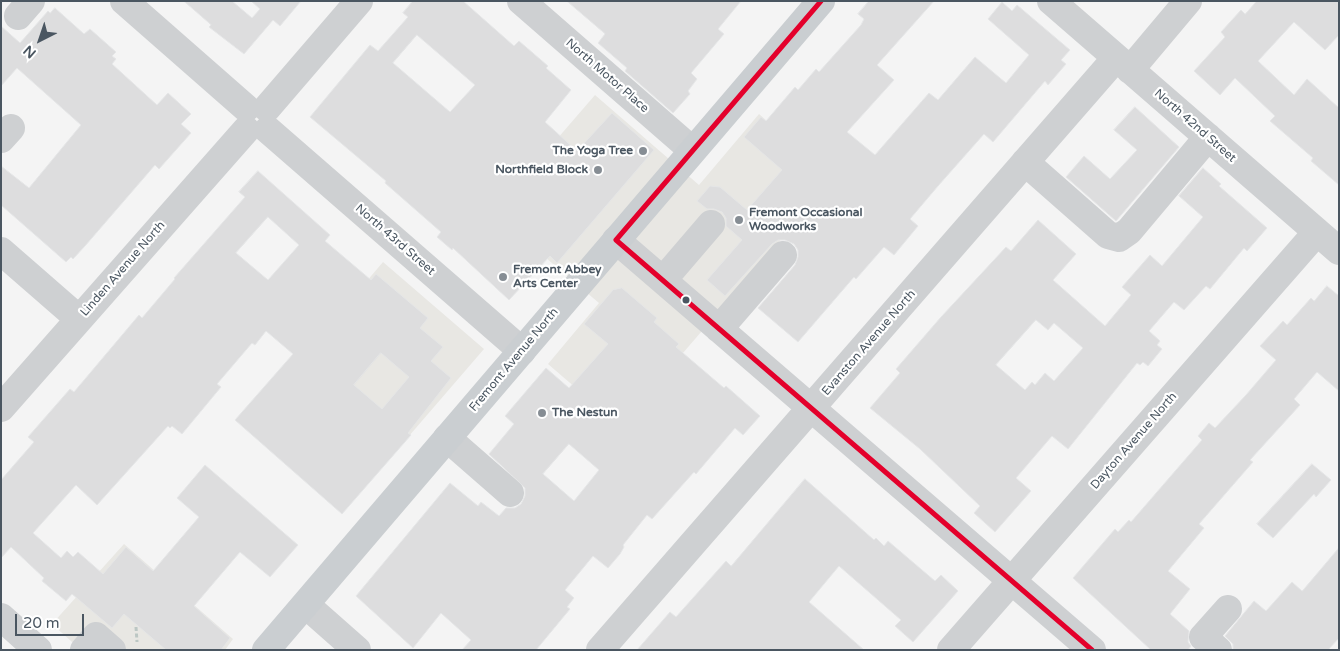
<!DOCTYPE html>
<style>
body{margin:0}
#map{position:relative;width:1340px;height:651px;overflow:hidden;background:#f4f4f4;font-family:"Varela Round",sans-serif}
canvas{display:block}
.frame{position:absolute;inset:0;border:2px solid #4a5661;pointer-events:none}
.north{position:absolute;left:15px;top:15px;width:50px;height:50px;-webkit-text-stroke:4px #fff;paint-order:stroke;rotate:221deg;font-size:14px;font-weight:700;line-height:20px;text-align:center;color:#4a5661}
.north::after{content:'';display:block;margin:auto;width:18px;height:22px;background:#4a5661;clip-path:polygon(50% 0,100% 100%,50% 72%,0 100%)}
.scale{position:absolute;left:15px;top:614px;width:69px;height:22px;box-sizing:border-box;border:2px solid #4a5661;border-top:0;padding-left:6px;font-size:15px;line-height:18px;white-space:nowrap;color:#4a5661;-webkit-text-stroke:4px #fff;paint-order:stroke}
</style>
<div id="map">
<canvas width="1340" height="651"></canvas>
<div class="frame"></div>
<div class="north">N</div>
<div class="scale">20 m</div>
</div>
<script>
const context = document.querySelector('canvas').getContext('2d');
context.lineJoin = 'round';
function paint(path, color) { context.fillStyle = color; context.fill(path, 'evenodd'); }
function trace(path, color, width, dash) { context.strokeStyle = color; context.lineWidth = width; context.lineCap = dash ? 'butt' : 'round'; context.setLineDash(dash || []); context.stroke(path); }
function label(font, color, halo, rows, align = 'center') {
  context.font = font + ' "Varela Round",sans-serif'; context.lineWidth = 4.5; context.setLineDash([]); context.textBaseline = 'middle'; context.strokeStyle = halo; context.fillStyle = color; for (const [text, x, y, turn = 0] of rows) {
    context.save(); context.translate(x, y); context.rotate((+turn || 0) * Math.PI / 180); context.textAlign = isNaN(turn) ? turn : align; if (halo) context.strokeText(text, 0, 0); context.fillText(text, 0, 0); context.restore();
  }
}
paint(new Path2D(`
 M595,95l104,90 60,-71 74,65 -213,247 -72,-62 51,-61 -106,-90z
 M383,262l101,87 -75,87 -100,-87z
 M124,544l109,95 -8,11h-144l-29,-26z`), '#e8e7e3');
const building = new Path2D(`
 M184,1h48l20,17 8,-9 -9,-8h50l-21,25 -7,-6 -29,34 -35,-27 2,-2z
 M413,1h50l51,45 5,-5 29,25 -2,2 25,22 -26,32 32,29 35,-38 42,37 -97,113 -7,-7 -41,44 -56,-52 -1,2 -15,-13 4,-5 -56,-49 1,-2 -76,-64 60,-72 8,6 30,-34 -5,-4zM417,35l58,50 -25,27 -57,-49z
 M567,1h174l-23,28 6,5 -33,39 6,6 -9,12 2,3 -17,19 -48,-42 2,-3 -29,-25 7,-9z
 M869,1h65l-57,64 17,15 -47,52 28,23 54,-62 9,7 37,-43 31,26 23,-28 -41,-36 14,-17 10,9 5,-6 53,45 -9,10 5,4 -18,21 -3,-4 -52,61 -9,-8 -46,52 -28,33 8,7 -24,29 -10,-8 -28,32 -2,-2 -56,65 -40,-34 37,-43 3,-8v-7l-4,-6 -9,-4h-7l-6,4 -47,52 -18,-16 35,-40 -16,-14v-8l-4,-6 -8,-3h-7l-10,-8 13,-15 10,1 27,23 35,-40 -38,-33 17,-20 5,4 29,-34 3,3 18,-21 3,3 42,-47 3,-6 -6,-5z
 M1257,1h82v34l-14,15 -31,-28 -36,39 36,34 13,-16 32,29v77l-28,-24 2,-3 -43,-37 5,-5 -40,-38 -15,17 -26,-24 31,-34 -4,-5 20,-22 4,4z
 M55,8l29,26 6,-5 26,23 -4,4 4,3 -4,5 45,41 11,-12 23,21 -10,10 10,9 -32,36 -4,-4 -70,81 -12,13 -2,-2 -5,5 -65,-57v-39l28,22 52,-63 -64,-57 -16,18v-60l19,17 28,-32 2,2z
 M1135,107l44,40 -63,74 -50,-44 18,-21 26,23 27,-29 -23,-20z
 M1203,168l18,16 -2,2 48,42 -20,23 -3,-3 -34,41 -4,-3 -22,24 -10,-8 -25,29 11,10 -3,4 5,4 -14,17 -5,-4 -3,3 -3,-2 -69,86 -16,-13 -36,42 15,13 -36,41 -21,-19 6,-7 -60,-57 -50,-41 30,-35 -4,-4 45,-52 65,-70 5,4 27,-31 38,34 -23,26 52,46 26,-31 -9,-8 28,-32 12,11 41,-49 -24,-21zM1036,320l12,10 6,-7 29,25 -29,33 -9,-8 -10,12 -3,-3 -7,8 -29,-25z
 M258,171l72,64 -5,6 46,39 5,-6 52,44 -8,10 23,19 -12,14 20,17 -43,55 3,2 -69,79 -107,-94 58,-66 -27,-23 -11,14 -3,-2 -35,41 4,3 -39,47 -10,-8 -2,2 -2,-2 -71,79 -21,-20 -43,48 28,25 6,-7 6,6 5,-5 25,22 23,-27 27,24 46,-54 -22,-19 28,-33 93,80 -28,32 -30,-25 -46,54 36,32 -9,12h-55l-42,-36 -12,14 -40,-34 -6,7 -24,-20 2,-3 -33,-31 -10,11v-78l33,-38 -6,-5 42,-48 4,3 65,-77 3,3 33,-39 -1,-1 71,-81 -6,-5zM268,217l31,28 -31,35 -32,-27zM381,353l28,24 -27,32 -28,-24z
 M1327,286l12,10v95l-22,-19 -23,27 6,6 -50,55 3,2 -54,62 5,4 -36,43 22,18 -20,25 19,17 -1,11 3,4 -3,4h-37l-78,-72 42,-49 3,3 11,-12 2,2 71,-82 -4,-4 11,-13 6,5 31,-33 30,-35 -16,-14 23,-25 4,4 24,-27 3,3z
 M622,288l35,30 -3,4 25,22 -3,3 48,41 2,-2 34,30 -17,19 -8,-7 -39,46 -2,-2 -42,47 -5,-4 -24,30 1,2 -4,7 -12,14 -15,-12 -28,34 9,8 -7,9 3,2 -34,41h-74l9,-10 -30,-27 -28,35 -57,-52 94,-113 28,23 3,-4 18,14 7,-8h9l6,-4 4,-8v-8l-36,-34 25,-30 -9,-8 41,-48 23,20 39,-44 -24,-20 29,-34zM569,444l30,26 -25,31 -31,-27z
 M1312,464l19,16 -15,17 -2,-3 -41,44 -16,-14z
 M805,479l69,61 2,-2 8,8 4,-5 47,40 6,-6 17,16 -45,51 -18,-16 6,-6 -62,-54 -30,36 55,48h-227l33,-38 6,5 50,-56 5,5z
 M1339,548v90l-11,12h-95v-6l-8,-8 29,-35 12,10 26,-29 10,9z`);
paint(building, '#ddddde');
trace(building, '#e5e6e7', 1);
trace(new Path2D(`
 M136,627l1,15`), '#bcc7c4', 3, [4, 2.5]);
trace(new Path2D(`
 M124,1l122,107
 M521,1l171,149
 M1051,1l288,250
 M18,16l13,-15
 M1130,70l58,-69
 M267,108l92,-107
 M268,130l254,221
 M1,139l10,-11
 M1025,162l83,73 11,3 10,-7 79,-94
 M616,240l476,410
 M1,251l78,68
 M663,280l48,-56
 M719,329l64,-74
 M1,408l245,-278
 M447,438l63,55
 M306,605l51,45
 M1,617l37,33
 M84,650l12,-14 16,14
 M600,650l516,-592
 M951,650l366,-418
 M1218,650l-15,-13 25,-28`), '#ced0d2', 28);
trace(new Path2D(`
 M266,650l555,-649`), '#caced1', 28);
trace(new Path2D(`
 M616,240l476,410
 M616,240l205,-239`), '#e4002b', 5);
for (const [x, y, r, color] of [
 [643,151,5,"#868d94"],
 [598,170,5,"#868d94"],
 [739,220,5,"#868d94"],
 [503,277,5,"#868d94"],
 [686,300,4.5,"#4a5661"],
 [542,413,5,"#868d94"]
]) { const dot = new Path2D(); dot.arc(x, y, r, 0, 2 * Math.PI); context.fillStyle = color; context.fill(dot); trace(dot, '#fff', 2); }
label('12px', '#4a5661', '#fff', [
 ["North Motor Place",607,76,41],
 ["North 42nd Street",1195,126,41],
 ["North 43rd Street",395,240,41],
 ["Linden Avenue North",123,269,-49],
 ["Evanston Avenue North",869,343,-49],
 ["Fremont Avenue North",514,360,-50],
 ["Dayton Avenue North",1134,441,-49]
]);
label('bold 12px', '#4a5661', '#fff', [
 ["The Yoga Tree",633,151,"right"],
 ["Northfield Block",588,170,"right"],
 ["Fremont Occasional",749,213],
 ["Woodworks",749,227],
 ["Fremont Abbey",513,270],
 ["Arts Center",513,284],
 ["The Nestun",552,413]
], 'left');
</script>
